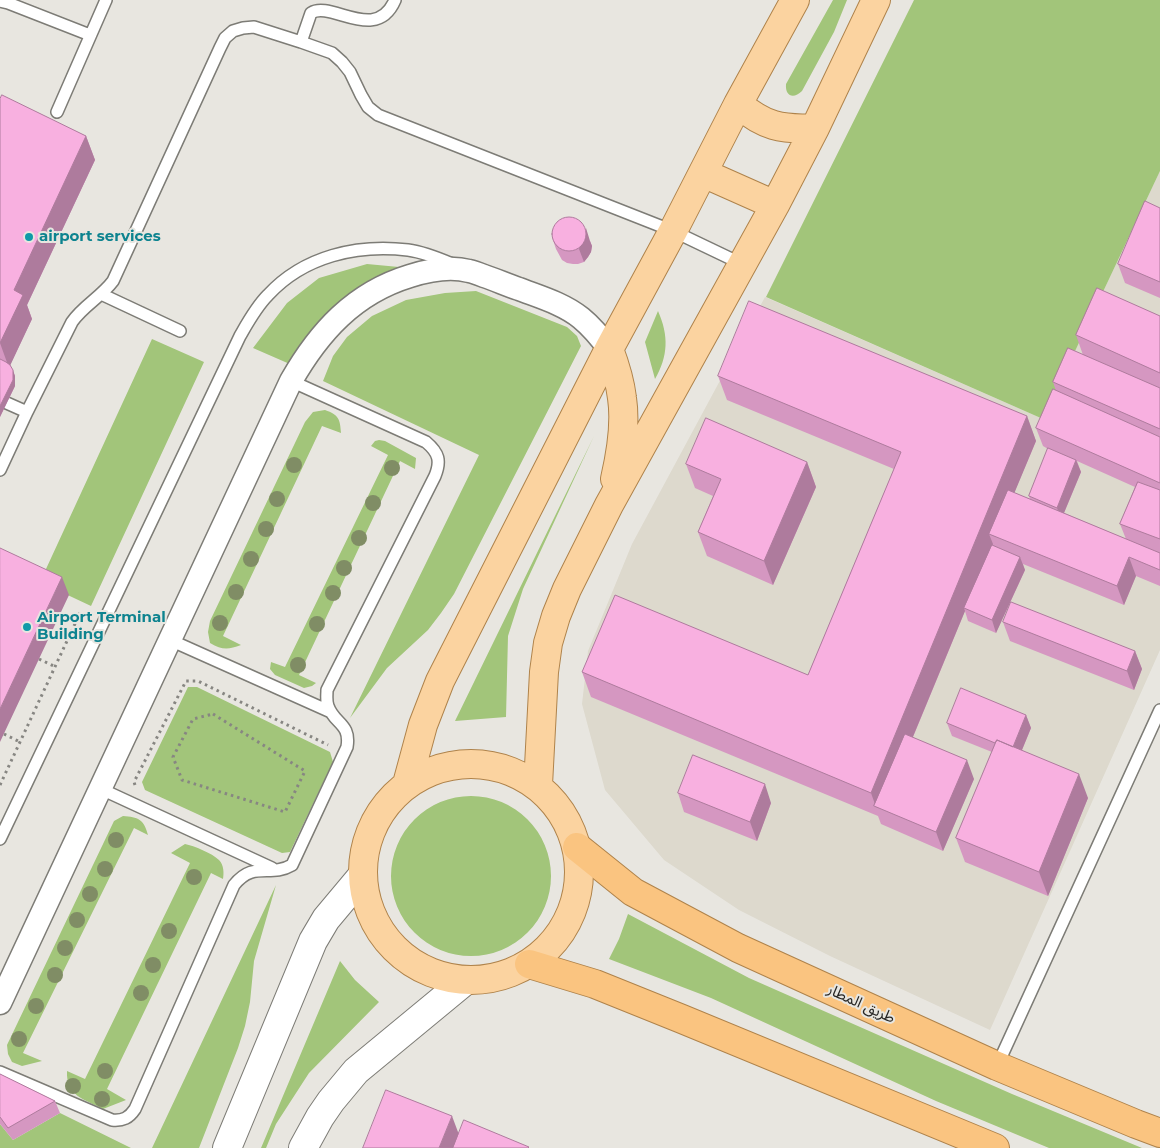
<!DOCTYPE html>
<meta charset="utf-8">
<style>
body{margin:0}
canvas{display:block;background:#e8e6e0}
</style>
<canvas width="1160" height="1148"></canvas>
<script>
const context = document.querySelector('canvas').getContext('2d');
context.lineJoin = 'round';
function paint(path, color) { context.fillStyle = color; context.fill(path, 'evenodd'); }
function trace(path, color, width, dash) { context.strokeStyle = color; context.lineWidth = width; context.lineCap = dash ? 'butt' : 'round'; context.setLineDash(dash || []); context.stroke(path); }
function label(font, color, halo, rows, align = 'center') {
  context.font = font + ' Montserrat,"Noto Sans Arabic",sans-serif'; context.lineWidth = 4; context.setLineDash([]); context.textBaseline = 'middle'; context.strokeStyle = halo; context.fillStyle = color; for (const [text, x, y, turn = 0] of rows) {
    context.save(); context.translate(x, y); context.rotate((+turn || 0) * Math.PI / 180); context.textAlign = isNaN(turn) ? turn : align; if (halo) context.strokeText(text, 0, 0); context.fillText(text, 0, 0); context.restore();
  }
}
paint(new Path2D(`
 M1160,171v479l-170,380 -160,-74 -91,-46 -75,-50 -59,-70 -23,-86 6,-53 44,-107 133,-247 278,122z`), '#ddd9cd');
paint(new Path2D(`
 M833,0h14l-13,32 -32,59c-8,8 -17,6 -16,-7z
 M914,0h246v171l-117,248 -277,-122z
 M367,264l32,3 -40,20 -39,34 -28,44 -39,-17 34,-45 32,-25z
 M476,291l91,36 10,9 4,10 -127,248 -13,19 -13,17 -41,38 -37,50 129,-263 -156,-74 10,-25 14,-19 25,-21 34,-16 39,-7z
 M658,311c11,25 10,45 -3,68l-10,-37z
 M152,339l52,23 -113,244 -51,-24z
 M325,410c14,5 15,9 16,23l-19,-7 -99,210 18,9c-13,5 -19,5 -31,-2l-2,-11 2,-11 95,-199 8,-10z
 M594,436l-71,153 -15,47 -2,81 -51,4z
 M379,440l6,1 31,17 -1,11 -15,-8 -101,214 17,8 -4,3 -8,2 -29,-13 -5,-6 1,-7 14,5 103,-212 -17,-9 4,-5z
 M188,687h9l133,65 3,10 -43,90 -8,1 -137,-63 -3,-8z
 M391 876a80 80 0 1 1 160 0a80 80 0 1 1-160 0Z
 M123,816c15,1 21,3 25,19l-14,-7 -111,225 19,8 -20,5 -10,-4 -4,-8 -1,-9 107,-224z
 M185,844c9,2 27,9 34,16 5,5 5,13 4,19l-12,-6 -104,216 19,11 -23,9c-19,-10 -37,-13 -36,-38l18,8 105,-216 -19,-10z
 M276,885l-22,76 -4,41 -5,24 -7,22 -39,100h-47z
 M628,914l121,64 263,116 130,54h-93l-113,-47 -225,-103 -102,-39 10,-20z
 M340,961l15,19 24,22 -70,71 -33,51 -10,24h-5z
 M60,1113l71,35h-131v-24l13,16z`), '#a2c57a');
const service = new Path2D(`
 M0,1l8,2 82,32
 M301,42l10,-29c20,-13 65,31 84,-13
 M57,112l49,-112
 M101,294l79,37
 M0,400l27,12
 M0,470l27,-58 45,-90c11,-16 29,-25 41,-41l107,-233 5,-10 8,-7 10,-3 11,-1 47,15 31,11 10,9 8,10 11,23 7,12 10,8 295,116 69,33
 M170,640l161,72
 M101,789l171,79
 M0,839l240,-503c8,-14 16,-29 28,-41 36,-39 89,-51 140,-45 15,2 30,8 44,14
 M997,1066l163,-356
 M0,1072l112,48c11,1 17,-2 23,-11l99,-224c20,-25 36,-7 58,-20l55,-118c4,-24 -13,-23 -19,-41 -2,-5 -1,-11 -1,-16l108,-214c6,-15 4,-23 -9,-34l-135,-61`);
const minor = new Path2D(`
 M0,1003l291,-622c28,-49 63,-88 119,-105 19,-6 40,-10 59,-5 5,1 10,3 15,5 12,4 23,9 35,13 21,8 45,15 62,29 11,9 20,20 28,31`);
const secondary = new Path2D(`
 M227,1148l86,-207 13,-22 36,-43
 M303,1148l17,-31 11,-16 25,-30 109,-90`);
const primary = new Path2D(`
 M738,104c26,22 43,26 77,24
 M703,173l72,32
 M609,349c6,16 11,32 13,49 4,27 -1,55 -7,81
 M363 872a108 108 0 1 1 216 0a108 108 0 1 1-216 0Z
 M407,784l16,-59 17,-44 169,-332 64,-118 65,-127 57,-104
 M538,785l6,-113 4,-29 8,-27 11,-27 42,-84 166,-300 40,-77 61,-128`);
const trunk = new Path2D(`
 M577,847l56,45 105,56 259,118 139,58 24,9
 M529,964l66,20 87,35 313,129`);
trace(service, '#7d7c76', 14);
trace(minor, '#7d7c76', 25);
trace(secondary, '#7d7c76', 30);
trace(primary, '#af834b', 30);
trace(trunk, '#af834b', 30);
trace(new Path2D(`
 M39,659l17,8
 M213,714l92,57 -20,41 -103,-32 -9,-23 20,-38z
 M4,734l16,8
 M0,785l80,-172
 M135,785l-1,-3 52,-101h12l130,64`), '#878682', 3, [2.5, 4]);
trace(service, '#fff', 11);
trace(minor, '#fff', 22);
trace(secondary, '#fff', 28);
trace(primary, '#fbd3a0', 28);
trace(trunk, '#fac480', 28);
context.fillStyle = '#808d65';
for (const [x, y] of [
 [294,465],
 [392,468],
 [277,499],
 [373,503],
 [266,529],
 [359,538],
 [251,559],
 [344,568],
 [236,592],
 [333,593],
 [220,623],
 [317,624],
 [298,665],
 [116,840],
 [105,869],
 [194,877],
 [90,894],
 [77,920],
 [169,931],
 [65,948],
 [153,965],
 [55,975],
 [141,993],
 [36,1006],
 [19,1039],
 [105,1071],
 [73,1086],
 [102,1099]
]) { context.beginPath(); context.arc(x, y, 8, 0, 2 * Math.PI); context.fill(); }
paint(new Path2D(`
 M0,99l86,37 9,24 -68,145 5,14 -22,46 5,11v10l-15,31z
 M1160,208v90l-35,-15 -7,-19z
 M552,237l38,4 2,5 -1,6 -3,5 -4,5 -6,2h-5l-6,-1 -5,-3 -6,-11z
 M1160,316v270l-24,-10 -12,29 -101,-41 2,6 -29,63 -28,-12 -3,-10 -52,126 61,42 -31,72 -62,-27 -3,-8 -287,-119 -9,-25 226,3 86,-206 -167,-69 -9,-24 309,40 9,25 -22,52 16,6 -1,-3 19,-47 -5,-3 -7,-18 20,-37 -3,-9 30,-27 -7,-20zM1077,461l58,26 -15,37 6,15 -62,-26 17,-41z
 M807,462l9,25 -43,98 -66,-29 -9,-24 15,-36 -18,-8 -9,-24z
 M1003,622l132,29 7,18 -8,21 -124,-49z
 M1026,715l5,13 -9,22 66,48 -40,98 -83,-34 -9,-24 36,-86 -40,-16 -5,-13z
 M678,793l93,10 -14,38 -73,-29z
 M0,1074l55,27 5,12 -47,27 -13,-16z`), '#d597c1');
paint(new Path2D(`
 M86,136l9,24 -68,145 5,14 -23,49 -9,-25 14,-53z
 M586,228l4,13 2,5 -1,6 -3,5 -4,5 -5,-13z
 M13,370l2,6v10l-15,31v-11z
 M1027,416l9,25 -40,96 -7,-3 4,10 -27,65 -2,-1 1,3 -82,198 -7,-2 -5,-14z
 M1076,460l5,12 -20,48 -4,-12z
 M807,462l9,25 -43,98 -9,-24z
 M1020,557l5,13 -29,63 -4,-13z
 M1129,557l7,19 -12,29 -7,-19z
 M62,577l7,18 -69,147v-33z
 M1135,651l7,18 -8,21 -7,-19z
 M1026,715l5,13 -14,34 -5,-12z
 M967,760l7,19 -31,72 -7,-19z
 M1079,774l9,24 -40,98 -9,-24z
 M765,784l6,19 -14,38 -7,-19z
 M452,1116l9,24 -4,8h-18z`), '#ae7b9d');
const building = new Path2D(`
 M2,95l84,41 -72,154 9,5 -23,48v-244z
 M1145,201l15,7v74l-42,-18z
 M552 234a17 17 0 1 1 34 0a17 17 0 1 1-34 0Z
 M1097,288l63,28v57l-84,-38z
 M749,301l278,115 -156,377 -289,-121 33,-77 193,80 93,-223 -183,-76z
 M1068,348l92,40v41l-107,-47z
 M0,359l6,3 4,3 3,5v10l-13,26z
 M1053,389l107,48v46l-124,-55z
 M706,418l101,44 -43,99 -66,-29 23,-53 -35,-15z
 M1048,448l28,12 -19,48 -28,-12z
 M1138,482l22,8v49l-40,-15z
 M1008,490l152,63v17l-31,-13 -12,29 -128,-52z
 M992,545l28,12 -28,63 -28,-12z
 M0,548l62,29 -62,132z
 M1011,602l124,49 -8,20 -124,-49z
 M961,688l65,27 -13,32 -16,-7 -2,3 -48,-20z
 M905,734l62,26 -31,72 -62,-26z
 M997,740l82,34 -40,98 -83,-34z
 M693,755l72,29 -15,38 -72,-29z
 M0,1074l55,27 -47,27 -8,-11z
 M386,1090l66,26 -13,32h-76z
 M464,1120l65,27 -1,1h-75z`);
paint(building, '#f8b0e0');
trace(building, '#ae7b9d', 1);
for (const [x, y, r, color] of [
 [29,237,5,"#0f9aa8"],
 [27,627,5,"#0f9aa8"]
]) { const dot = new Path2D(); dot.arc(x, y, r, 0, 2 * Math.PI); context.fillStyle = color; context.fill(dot); trace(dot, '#e8e6e0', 2); }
label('bold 15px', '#0d838f', '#e8e6e0', [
 ["airport services",39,237],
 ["Airport Terminal",37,618],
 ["Building",37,635]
], 'left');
label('15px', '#262523', '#e8e6e0', [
 ["طريق المطار",861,1004,25]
]);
</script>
